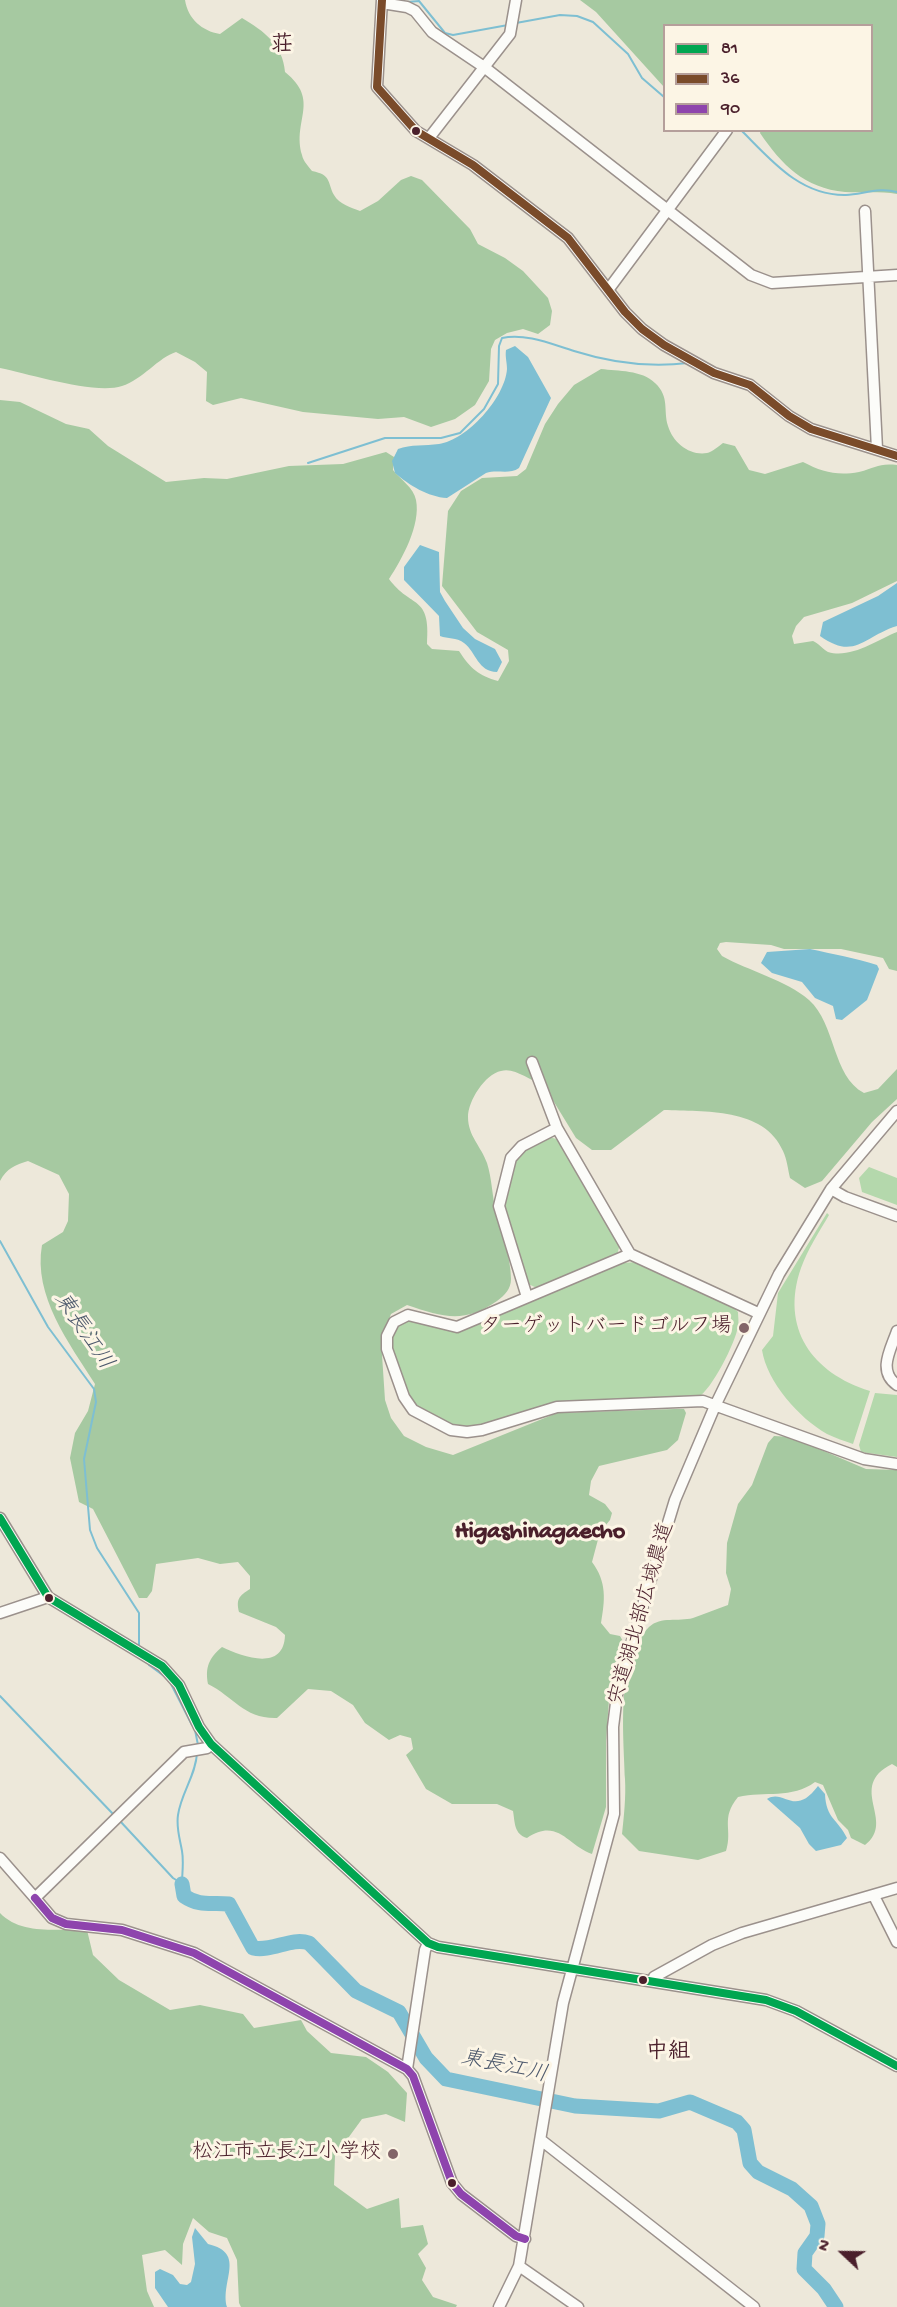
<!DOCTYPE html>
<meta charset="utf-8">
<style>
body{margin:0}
#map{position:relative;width:897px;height:2307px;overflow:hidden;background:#ede8da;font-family:"Gochi Hand",sans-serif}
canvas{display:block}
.legend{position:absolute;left:663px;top:24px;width:210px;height:108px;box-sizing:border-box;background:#fcf5e5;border:2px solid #b59f9b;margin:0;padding:8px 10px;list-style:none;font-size:18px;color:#4a1f2b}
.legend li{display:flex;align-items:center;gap:12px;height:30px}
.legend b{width:30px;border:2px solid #b59f9b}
.north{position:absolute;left:813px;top:2223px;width:60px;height:60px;-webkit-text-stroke:4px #fcf5e5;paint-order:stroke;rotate:292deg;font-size:16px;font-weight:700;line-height:24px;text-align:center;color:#4a1f2b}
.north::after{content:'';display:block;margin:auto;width:21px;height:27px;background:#4a1f2b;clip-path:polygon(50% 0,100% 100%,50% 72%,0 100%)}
</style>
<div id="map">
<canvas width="897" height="2307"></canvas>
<ul class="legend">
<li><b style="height:8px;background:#00a651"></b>81</li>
<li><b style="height:8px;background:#7a4b2a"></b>36</li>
<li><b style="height:8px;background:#8e44ad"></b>90</li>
</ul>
<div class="north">N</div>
</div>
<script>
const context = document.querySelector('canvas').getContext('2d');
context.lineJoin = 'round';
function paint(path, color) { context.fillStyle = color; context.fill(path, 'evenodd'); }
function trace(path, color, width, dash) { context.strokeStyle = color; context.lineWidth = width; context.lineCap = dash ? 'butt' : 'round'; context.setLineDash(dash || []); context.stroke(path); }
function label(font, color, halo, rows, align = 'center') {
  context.font = font + ' "Gochi Hand","Klee One",sans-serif'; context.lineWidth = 6; context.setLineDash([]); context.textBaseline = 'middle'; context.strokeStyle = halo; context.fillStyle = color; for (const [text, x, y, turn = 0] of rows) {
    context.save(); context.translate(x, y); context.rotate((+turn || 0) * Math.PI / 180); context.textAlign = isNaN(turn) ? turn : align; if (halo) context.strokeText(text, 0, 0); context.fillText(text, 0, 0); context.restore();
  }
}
paint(new Path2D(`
 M550,1137l12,4 58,103 -3,11 -80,33 -11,-5c-13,-41 -40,-98 -1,-133 6,-6 17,-9 25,-13z
 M869,1167l28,11v27l-35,-13 -3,-14z
 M827,1213l2,2c-10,17 -21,34 -28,53 -21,60 11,105 69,123l-17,53c-8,-3 -18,-6 -26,-10 -28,-16 -60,-52 -65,-84l11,-14 5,-43z
 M637,1262l93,42 8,8c0,4 1,10 0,14 -2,16 -27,65 -40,71l-138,6 -83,24 -24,-1 -31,-13 -12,-11 -21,-61 6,-16 9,-6 63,9 156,-65z
 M875,1393l22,2v62l-36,-5 -2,-7z`), '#b4d8ac');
paint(new Path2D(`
 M0,0h185c3,19 17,31 35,34l22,-16c22,13 41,27 43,54 36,29 7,48 17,83 1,6 7,12 10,16 20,4 15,11 22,24 5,9 18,13 26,16l18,-10 23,-21 10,-4 11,4 48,49 8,15 27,14 18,13 25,27 4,13 -2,14 -12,9 -15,-5 -16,4 -12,7 -4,9 -2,32 -14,24 -20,14 -24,8 -27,-10 -26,2 -75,-7 -62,-14 -28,7 -7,-4 1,-29 -12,-10 -19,-10c-17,5 -34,28 -54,34 -27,9 -92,-12 -122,-18z
 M580,0h317v194c-17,-3 -35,-1 -52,-2 -41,-4 -63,-27 -85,-59l1,-3h111v-104h-208v61l-68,-75z
 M601,369c17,2 41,1 54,14 15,14 8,27 13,43 5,17 22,30 39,27 5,-1 12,-7 16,-10l12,3 14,24 16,4 38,-12c19,10 34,14 56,10 17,-4 19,-9 38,-7v116l-45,22 -48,14 -8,9 -4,10 2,8 19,-3c5,2 11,9 15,11 23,7 49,-12 69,-20v339l-8,-2 -6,-11 -42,-9h-57l-13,-4 -45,-3 -6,1 -3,6 5,7c27,15 64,24 87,44 27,24 23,76 55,93l14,-4 19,-20v30l-25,23 -50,59 -17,7 -15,-10c-2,-8 -3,-19 -7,-27 -19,-44 -79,-39 -119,-41l-53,40h-19l-16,-12 -33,-54c-14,-3 -28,-17 -42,-13 -16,3 -33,30 -33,46 0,19 13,29 19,46 5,16 5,32 9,49 5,20 15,45 15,67 0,10 -6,16 -14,22 -33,23 -54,16 -90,4l-16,9 -10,26 4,60 6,18 13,18 22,11 27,8 104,-42 118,-4h9l2,4 -8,27 -11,10 -68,16 -8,15 -2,14 16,9 7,9 -2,7 -10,12 -8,30c15,20 13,38 9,61l9,11 10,2 4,7 -14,43 -4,55v66l-14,47c-24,-8 -34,-37 -65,-16 -13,-4 -12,-15 -14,-27l-16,-7h-45l-26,-15 -20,-34 7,-6 -2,-11 -11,-3 -11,5 -24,-17 -12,-18 -22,-14 -23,-2 -31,29c-33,1 -43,-21 -69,-34 -3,-17 1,-26 14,-37 21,10 62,25 63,-12l-9,-8 -37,-15c-3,-13 0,-16 11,-23v-13l-12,-14 -18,2 -22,-6 -42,6 -4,27 -5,7h-8l-46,-89 -14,-7 -9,-44 5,-25 13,-22 7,-27c-26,-41 -62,-88 -53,-139l21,-13 5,-11 1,-27 -10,-19 -31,-14c-13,4 -21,7 -28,20v-781l20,2 46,22 23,5 19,17 58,36 38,-4 23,1 62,-13 54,-2 43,-12 8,5 -1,13c7,9 21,18 23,30 5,25 -14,59 -27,79 22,30 42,15 38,65l5,5 27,2c11,17 20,25 39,30l11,-20 -1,-11 -31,-18 -35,-46 6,-75 13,-20 21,-13 35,-2 9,-7 19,-45 13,-20 16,-19z
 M774,1436l17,1 75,32 31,1v297l-5,-3c-46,23 5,57 -27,81l-14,-7 -3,-8 -10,-10 -15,-35 -8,-3c-23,17 -50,9 -77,15 -18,22 -5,32 -12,54l-28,9 -59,-9 -17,-17c2,-18 4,-37 3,-55 -1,-43 -10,-120 24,-152 12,-11 29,-5 44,-9 12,-4 23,-9 35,-13l3,-16 -5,-16 1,-30 11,-39 14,-19 16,-42z
 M0,1913c22,23 59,15 87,17l6,25 26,25 51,30 30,-5 43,9 11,14 47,-8 6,11 24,22 35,4 22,15 19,21 -2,29 -19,-8 -24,5 -27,37 -1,29 33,24 32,-11 2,30 22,-3 5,19 -10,10 8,14 -4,12 11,17 24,8 -1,2h-215l-2,-4 -2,-43 -10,-22 -18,-6 -16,-14 -10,26 -1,21 -17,-15 -23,5 5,36 7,16h-154z`), '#a6c9a1');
paint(new Path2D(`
 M515,346l13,11 23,41 -32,70c-10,7 -22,1 -33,5l-39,25c-19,-1 -38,-13 -52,-25l-3,-12 6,-12c13,-5 27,-3 41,-5 28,-4 66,-46 68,-75 0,-7 -2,-12 -1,-19z
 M420,545l19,7 1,40 5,9 18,27 12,11 20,10 7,13 -5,10c-19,0 -21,-20 -33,-29 -8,-6 -16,-4 -24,-7l-1,-20 -35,-36v-13z
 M897,583v43c-33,10 -42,35 -77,10l3,-14 55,-26z
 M810,949c23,5 45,9 67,16l2,4 -12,31 -25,20 -6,-1 -3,-13 -18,-8 -13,-16 -30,-9 -11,-10 6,-11z
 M818,1786l7,8c1,25 13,25 22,44l-6,7 -25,6 -7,-7 -9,-16 -33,-29c17,-11 27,19 51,-13z
 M195,2228l13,16c39,9 12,37 19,63h-59l-13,-19v-16l5,-3 13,6 7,9 7,1 4,-3 4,-18 -3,-27z`), '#7ebfd2');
trace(new Path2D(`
 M407,2l12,-1 26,32 8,2 55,-10
 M516,23l44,-8 17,1 16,6 35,32 14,24 22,19
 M741,130c30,30 59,66 105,65 17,-1 34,-8 51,-3
 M308,463l77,-25h56l19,-5 24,-24 14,-25 1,-38 3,-8c24,-5 49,6 72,13 38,12 74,17 114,12
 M0,1241l48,86 46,62 2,13 -12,57 6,71 7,18 42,65v34
 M149,1665l15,11
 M170,1682l22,43
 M0,1696l114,119
 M195,1730l3,15
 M120,1821l53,57 8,5
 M182,1884c0,-11 2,-22 0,-33 -2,-12 -6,-23 -4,-36 3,-22 18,-40 19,-62`), '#7ebfd2', 2);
trace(new Path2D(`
 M182,1884l2,12c16,11 28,6 45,8l24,44c19,4 38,-11 56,-5l47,48 43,21 27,46 20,21 129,27 84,5 31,-9 47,20 7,8 6,33 8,9 34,17 19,17 7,18 -1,12 -12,17 -1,16 20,20 12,18`), '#7ebfd2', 15);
const minor = new Path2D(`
 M382,0l-5,87 39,44 57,34 95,73 57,74 17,17 22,16 50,28 36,12 39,31 22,13 86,27
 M382,3l25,4 8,4 17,21 52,35 267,208 21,8 125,-8
 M429,138l81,-104 6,-34
 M865,211l12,238
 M608,290l119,-160
 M532,1062l25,66 73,126 128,59
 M831,1189l14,8 52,19
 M630,1254l-173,73 -49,-12 -14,7 -7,14v13l17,48 9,13 38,20 16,2 15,-2 75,-23 146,-6 161,58 33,5
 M527,1297l-28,-91 12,-48 11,-12 35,-18
 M897,1331c-6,18 -20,40 0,54
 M0,1518l48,79 114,69 17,19 20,42 12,17 217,199 10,4 328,53 30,11 101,55
 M0,1613l48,-16
 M0,1858l35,40 149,-146 23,-4 4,-4
 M874,1896l23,46
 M35,1898l17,20 14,6 56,6 72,23 213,116 6,7 39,107 9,11 55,42 9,3
 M653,1981l1,-4 58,-32 30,-12 155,-45
 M407,2069l18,-119 3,-7
 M541,2140l213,167
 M519,2266l59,41
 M499,2307l20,-41 44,-263 51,-189 -1,-87 5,-40 57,-187 40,-94 64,-132 52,-85 66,-78`);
trace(minor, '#9b918c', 13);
trace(minor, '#fcfcf9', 10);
trace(new Path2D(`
 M0,1518l48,79 114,69 17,19 20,42 12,17 217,199 10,4 328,53 30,11 101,55`), '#00a651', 8);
trace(new Path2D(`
 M382,0l-5,87 39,44 57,34 95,73 57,74 17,17 22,16 50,28 36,12 39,31 22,13 86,27`), '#7a4b2a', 8);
trace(new Path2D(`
 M35,1898l17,20 14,6 56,6 72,23 213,116 6,7 39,107 9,11 55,42 9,3`), '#8e44ad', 8);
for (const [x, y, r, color] of [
 [416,131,5,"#4a1f2b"],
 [744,1328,6,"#836568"],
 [49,1598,5,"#4a1f2b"],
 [643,1980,5,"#4a1f2b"],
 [393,2154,6,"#836568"],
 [452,2183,5,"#4a1f2b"]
]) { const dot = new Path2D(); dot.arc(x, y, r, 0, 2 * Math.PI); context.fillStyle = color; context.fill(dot); trace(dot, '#fcf5e5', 2); }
label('21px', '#4a1f2b', '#fcf5e5', [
 ["ターゲットバードゴルフ場",732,1328],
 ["松江市立長江小学校",381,2154]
], 'right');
label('21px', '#4a1f2b', '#fcf5e5', [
 ["宍道湖北部広域農道",643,1614,-74]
]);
label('bold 22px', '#4a1f2b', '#fcf5e5', [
 ["荘",282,47],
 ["中組",668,2054]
]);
label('italic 22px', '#4c586c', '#fcf5e5', [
 ["東長江川",82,1332,56],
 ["東長江川",504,2068,12]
]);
label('bold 24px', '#4a1f2b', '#fcf5e5', [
 ["Higashinagaecho",540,1533]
]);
</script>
